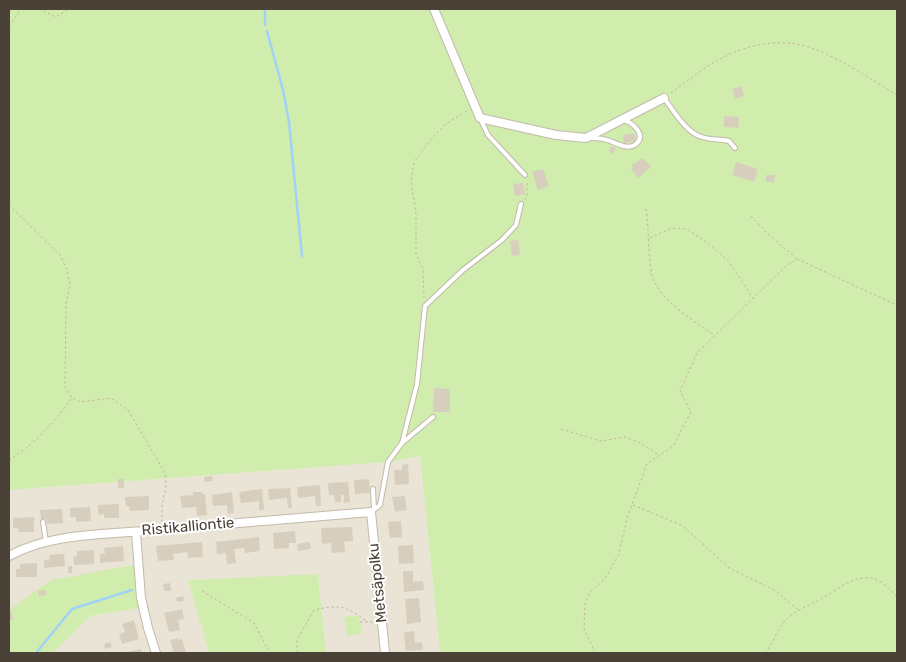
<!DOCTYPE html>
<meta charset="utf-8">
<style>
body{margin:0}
#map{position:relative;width:906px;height:662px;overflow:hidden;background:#f5f2e8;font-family:Rubik,sans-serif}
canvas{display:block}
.frame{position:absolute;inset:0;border:10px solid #4a4236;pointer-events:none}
</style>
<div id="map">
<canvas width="906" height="662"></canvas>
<div class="frame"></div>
</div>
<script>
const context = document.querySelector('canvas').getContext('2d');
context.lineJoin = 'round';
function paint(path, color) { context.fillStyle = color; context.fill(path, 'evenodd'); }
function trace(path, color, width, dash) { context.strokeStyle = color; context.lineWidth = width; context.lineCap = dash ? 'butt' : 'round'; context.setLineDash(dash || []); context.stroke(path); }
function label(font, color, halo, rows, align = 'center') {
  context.font = font + ' Rubik,sans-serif'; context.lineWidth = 4; context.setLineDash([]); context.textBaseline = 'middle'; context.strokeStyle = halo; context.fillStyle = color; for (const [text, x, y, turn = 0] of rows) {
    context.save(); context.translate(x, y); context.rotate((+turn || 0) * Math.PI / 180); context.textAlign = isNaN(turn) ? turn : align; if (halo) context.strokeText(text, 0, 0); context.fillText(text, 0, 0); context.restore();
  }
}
paint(new Path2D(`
 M420,456l20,197h-114l-8,-78 -129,5 20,73h-156l37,-37 48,-8 -129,2v-120l379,-28z`), '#eae4d6');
paint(new Path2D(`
 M9,9h888v644h-457l-20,-197 -32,6 -379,28z
 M134,565l4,43 -48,8 -37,37h-44v-43l42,-30z
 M318,574l8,79h-117l-21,-73z
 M359,616l3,18 -15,2 -3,-19z`), '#d0edae');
trace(new Path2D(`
 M265,9v16
 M267,31l16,59 6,32 13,134
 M36,653l36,-44 60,-19`), '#a1d2f6', 2.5);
paint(new Path2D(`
 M741,86l3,10 -9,3 -3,-10z
 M724,116l15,1 -1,11 -14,-1z
 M635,133l1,8 -12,2 -1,-8z
 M611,146l5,2 -3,6 -4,-3z
 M643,158l8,9 -13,11 -7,-9 2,-2 -2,-2z
 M736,162l22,7 -4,13 -22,-7z
 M543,169l6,17 -11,4 -6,-18z
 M766,175h9l-1,7h-8z
 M523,183l2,11 -10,2 -2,-12z
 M518,240l2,15 -8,1 -2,-15z
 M434,388l16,1v23h-17z
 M408,464l1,20 -14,1 -1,-15h8v-5z
 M212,476l1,5 -8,1 -1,-5z
 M118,479h6v9h-6z
 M369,479l1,14 -15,1 -1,-14z
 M348,482l2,20 -6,1v-8h-3v7h-6l-1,-7h-5l-1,-12z
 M320,485l1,21h-5l-1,-10 -17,2 -1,-11z
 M290,488l2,20h-4l-1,-10 -18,2 -1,-11z
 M262,489l2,21h-5v-9l-18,2 -2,-11z
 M193,492h9v2h3l2,21 -10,1 -1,-9 -14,1 -2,-12 13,-1z
 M232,492l2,21 -6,1 -1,-9 -14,1 -1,-11z
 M149,496v14l-19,1 -1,-5h-3l-1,-9z
 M405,496l2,14 -12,2 -3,-15z
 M119,504v14h-15v-4l-6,1v-10z
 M90,507l1,14 -15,1v-5h-6v-9z
 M62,509l1,14 -16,1 -1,-5h-5l-1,-9z
 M34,517v15h-15l-1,-4h-5v-10z
 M401,521l1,16 -12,1 -2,-16z
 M352,527l1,14 -9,1 1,10 -13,1 -1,-10 -9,1 -1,-16z
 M295,531l1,12h-7v5l-15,1 -1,-16z
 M259,537l1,14 -15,2 -1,-5 -10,1 2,14 -9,1 -1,-11 -9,1 -1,-12z
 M202,542l1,15 -15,1 -1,-6 -14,2 1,6 -16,1 -2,-15z
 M310,542l1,7 -13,2 -1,-7z
 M413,545l1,18 -15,1 -1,-18z
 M123,546l1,15 -24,2v-9h5l-1,-6z
 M94,550v14l-20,1 -1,-8 4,-1v-5z
 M64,554l1,12 -21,2v-8l6,-1 -1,-4z
 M37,563v14h-21v-8h4v-5z
 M68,566h4v7h-4z
 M403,571h10v11l10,-1 1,9 -20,2z
 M170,583l1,8h-7l-1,-7z
 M46,590v5l-7,1 -1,-5z
 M183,596l1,5 -7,1 -1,-4z
 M419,598l2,24 -14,2 -2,-25z
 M182,609l2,10 -6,1 2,10 -11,2 -5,-19z
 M9,612h3l1,8h-4z
 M134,620l5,19 -17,5 -3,-10 6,-2 -3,-8z
 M414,631l1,12 7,-1 1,8 -17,1 -2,-19z
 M178,638v2l4,-1 4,14h-12l-4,-13z
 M110,642l2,5 -7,2 -1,-5z
 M141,649l1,4h-15v-1z`), '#d8cebd');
const service = new Path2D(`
 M664,98c10,13 22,35 38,39 8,3 19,2 27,4l6,7
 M480,118l8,17 37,40
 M591,138c5,0 10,0 16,2 8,2 22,12 30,3 9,-9 -5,-21 -14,-23
 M402,443l31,-26
 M373,489l1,20
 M371,512l9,-7 8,-43 14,-19 15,-59 8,-78 38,-36 39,-30 14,-15 5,-21
 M43,522l3,20`);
const minor = new Path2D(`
 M434,9l46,109 76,17 30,3 78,-40
 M136,532l5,66 7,30 8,25
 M9,556c40,-22 89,-21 134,-25 76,-7 152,-13 228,-19l14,141`);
trace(service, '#c2baaa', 6);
trace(minor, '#c2baaa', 10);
trace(new Path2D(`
 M39,9l17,8 13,-8
 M9,26l12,-17
 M671,93c17,-12 34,-27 53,-36 21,-11 48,-17 71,-13 31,4 75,35 102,51
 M525,200l2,-4v-14
 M9,205l51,50 7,15 3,14 -4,19 -1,84 7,11 8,4 31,-4 17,12 37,63 1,13 -4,20v16
 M646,209c3,16 2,61 8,72 12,24 39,39 60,54
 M751,216l17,18 29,25
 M650,238l22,-10 15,1 22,15 20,18 24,36
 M424,298l-1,-29 -7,-15v-42l-5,-29 3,-21 17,-23 15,-15 22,-14
 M561,429l40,12 24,-4 15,6 19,12
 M9,460c25,-15 45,-38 63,-62
 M633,505l50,21 46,42 47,23 22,19
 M202,591l52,32 12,23 6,7
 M360,622h14
 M297,653v-13l17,-30c28,-6 31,-4 54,12
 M595,653l-11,-25 1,-24 5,-12 15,-13 14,-25 8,-36 20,-54 26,-18 18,-34 -11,-21 17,-38 89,-87 11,-7 100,46
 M765,653c9,-9 11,-23 20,-32 10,-11 23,-15 36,-22 15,-8 30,-23 48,-21 12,0 21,12 28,19`), '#c5b69a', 1, [2.5, 2.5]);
trace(service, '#fff', 4);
trace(minor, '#fff', 8);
label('15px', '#4a4236', '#fff', [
 ["Ristikalliontie",188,527,-5],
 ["Metsäpolku",378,583,-96]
]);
</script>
